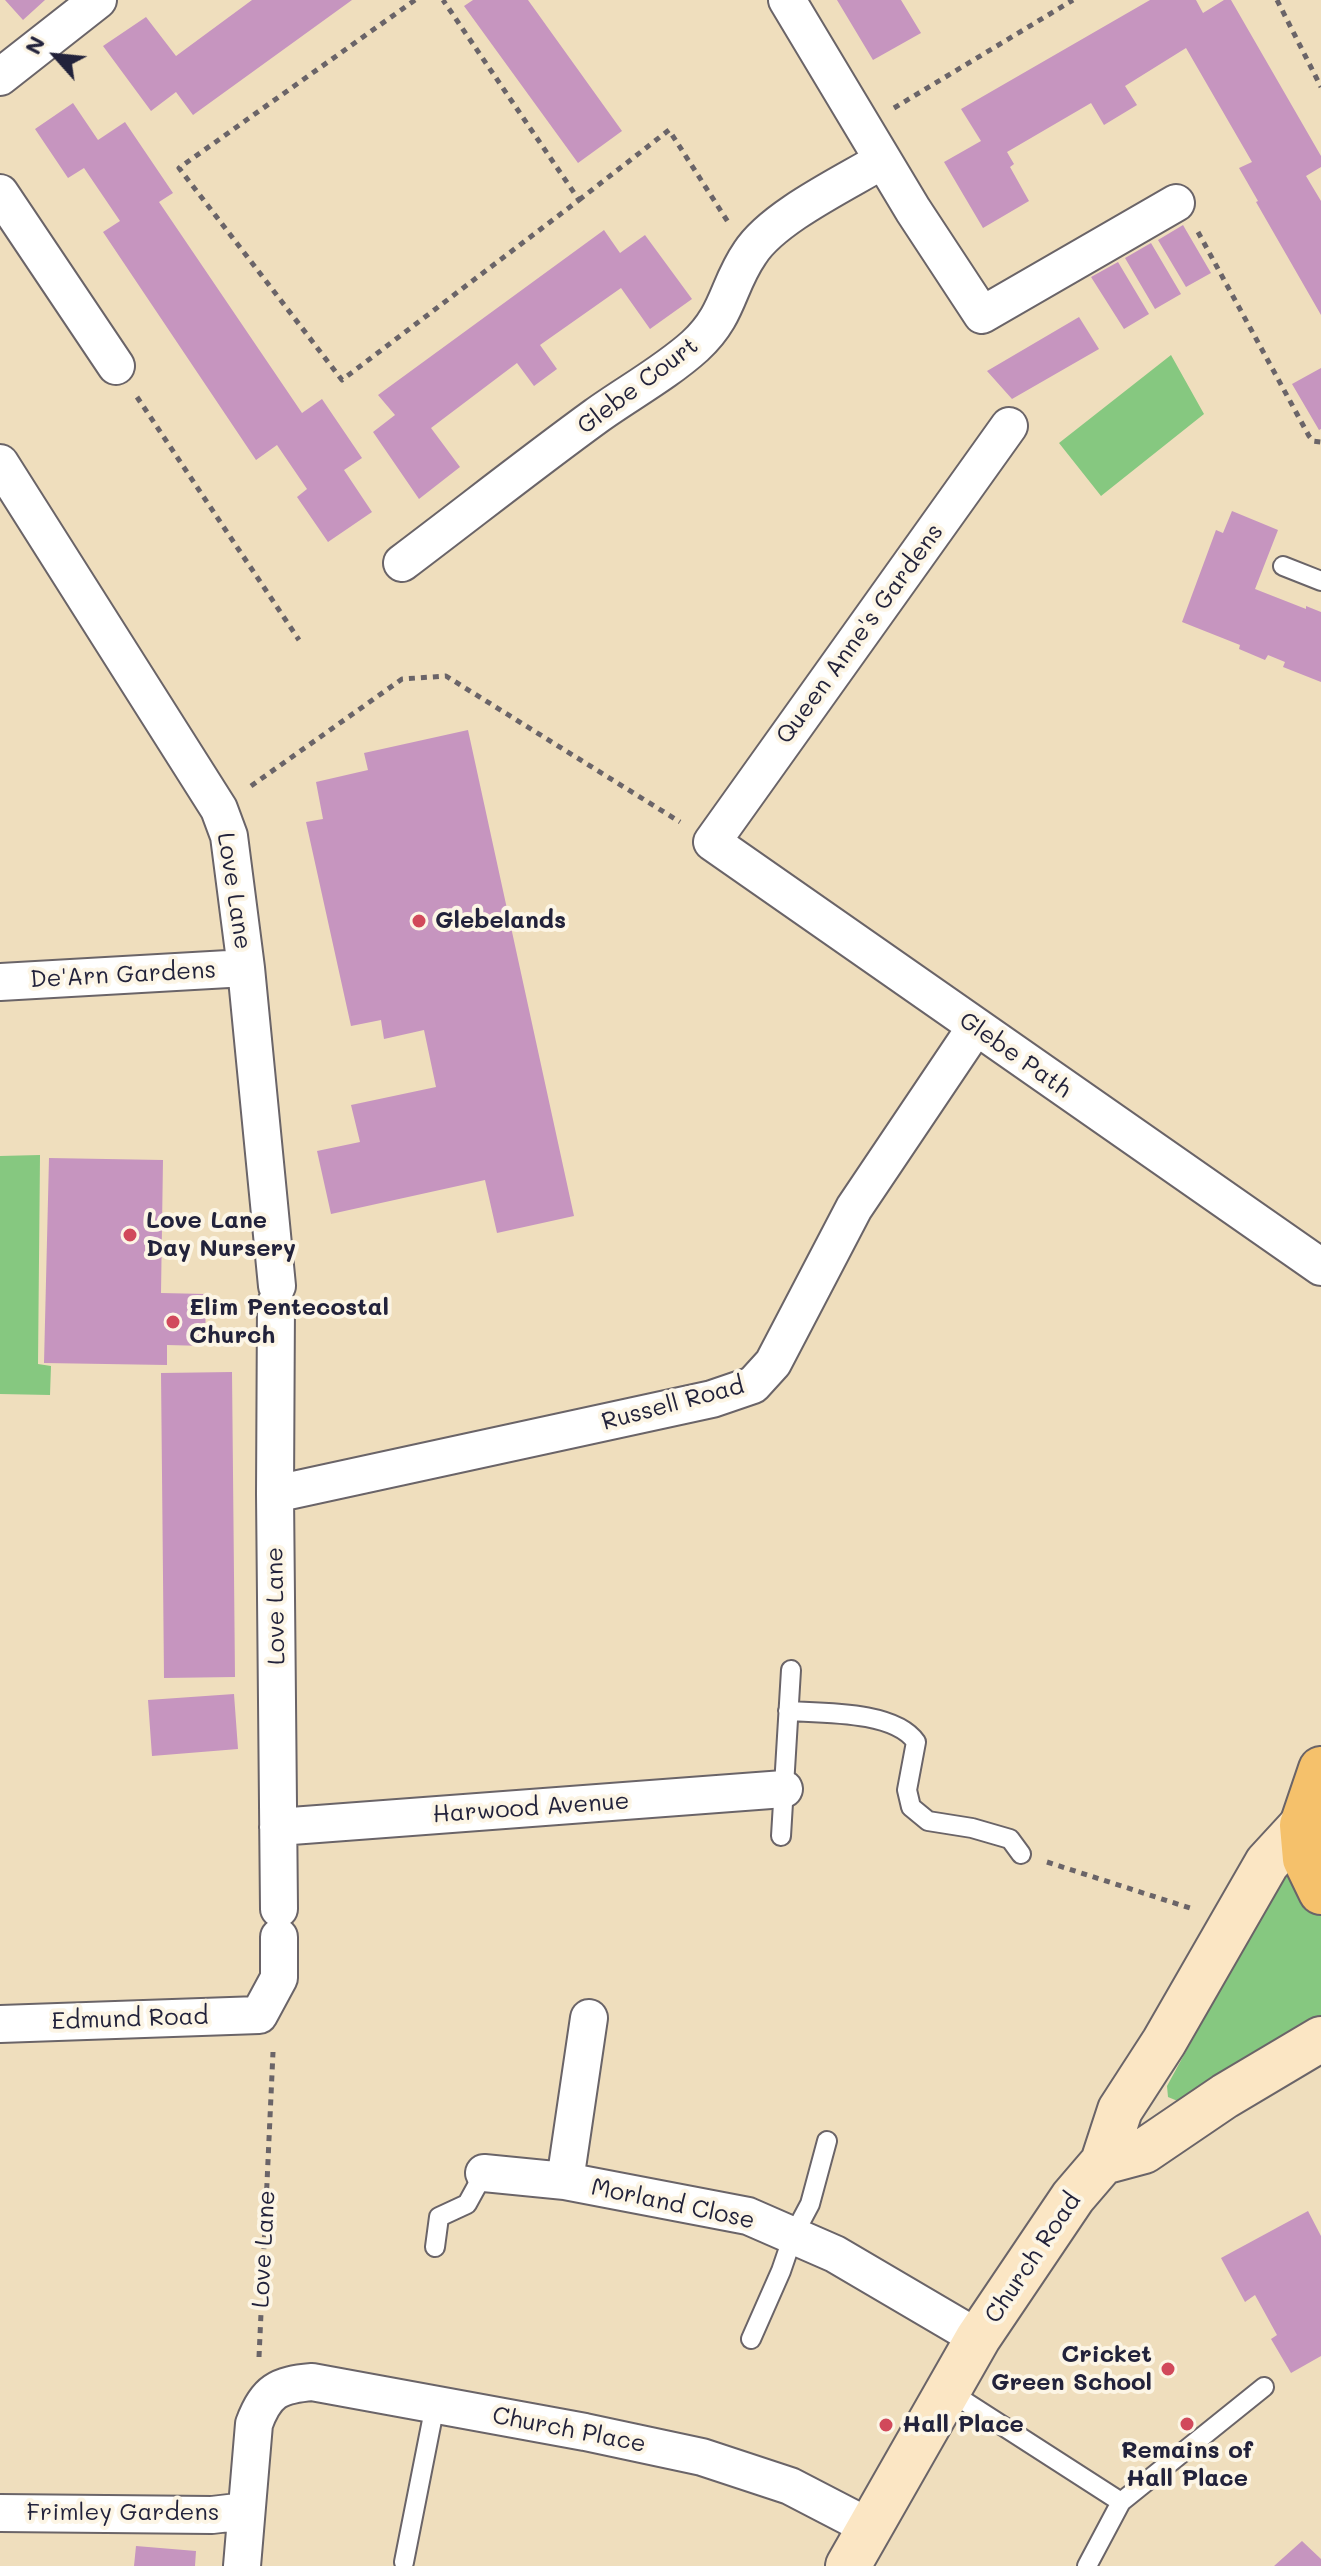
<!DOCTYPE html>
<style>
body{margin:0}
#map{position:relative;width:1321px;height:2566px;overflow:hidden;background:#efdebd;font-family:Mali,sans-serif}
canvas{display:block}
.north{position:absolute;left:16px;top:16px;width:80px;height:80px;-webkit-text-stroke:6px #fcf5e5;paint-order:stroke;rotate:297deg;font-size:22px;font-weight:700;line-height:32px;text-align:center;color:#22223b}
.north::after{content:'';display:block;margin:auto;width:28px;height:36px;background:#22223b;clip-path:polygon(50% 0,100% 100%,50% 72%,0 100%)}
</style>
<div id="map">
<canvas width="1321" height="2566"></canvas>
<div class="north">N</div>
</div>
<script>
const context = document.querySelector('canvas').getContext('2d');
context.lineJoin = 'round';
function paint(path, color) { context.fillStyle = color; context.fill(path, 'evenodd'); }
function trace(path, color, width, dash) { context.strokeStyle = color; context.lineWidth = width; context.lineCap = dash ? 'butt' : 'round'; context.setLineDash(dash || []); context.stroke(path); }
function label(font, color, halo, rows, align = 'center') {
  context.font = font + ' Mali,sans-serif'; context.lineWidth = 8; context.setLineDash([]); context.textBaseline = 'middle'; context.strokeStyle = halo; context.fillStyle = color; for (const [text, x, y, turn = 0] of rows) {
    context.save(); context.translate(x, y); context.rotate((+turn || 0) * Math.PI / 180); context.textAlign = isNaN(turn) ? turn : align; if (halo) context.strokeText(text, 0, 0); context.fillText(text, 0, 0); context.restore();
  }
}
paint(new Path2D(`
 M1171,355l33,59 -103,82 -42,-53z
 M40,1155l-2,209 13,2 -1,29 -50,-1v-238z
 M1321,1832v188l-141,82 -12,-5 -1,-11 12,-22 106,-191z`), '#86c880');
paint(new Path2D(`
 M5,0h40l-22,20z
 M252,0h100l-159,115 -17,-23 -25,19 -48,-65 43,-29 30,39z
 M473,0h55l94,131 -44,32 -114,-157z
 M837,0h64l20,33 -48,27z
 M1150,0h46l7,13 21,-13h7l90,156v11l-15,9 15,25v114l-65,-113 2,-1 -19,-33 13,-6 -66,-114 -61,38 12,19 -33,20 -13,-22 -84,49 7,12 -4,3 19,34 -46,27 -39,-66 37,-21 -20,-32z
 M73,103l25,37 27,-18 48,71 -14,9 143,211 20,-14 40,59 -18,12 28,42 -44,30 -31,-45 10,-8 -30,-44 -21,15 -153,-228 17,-11 -36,-53 -16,10 -33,-49z
 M1183,225l28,48 -25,14 -28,-47z
 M604,230l16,23 25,-18 47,64 -42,30 -29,-41 -81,57 17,24 -23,17 -17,-23 -86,65 29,39 -41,32 -46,-67 22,-17 -17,-20z
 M1151,243l30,51 -26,15 -30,-51z
 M1118,262l31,52 -25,15 -33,-52z
 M1079,317l20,32 -87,50 -25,-28z
 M1321,368v61l-2,1 -27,-46z
 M1232,511l46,19 -23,59 51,20v-3l15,6v70l-38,-15 2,-5 -17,-7 -3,5 -26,-11 1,-4 -58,-23 34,-92 7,3z
 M468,730l106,486 -77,17 -12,-53 -154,34 -14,-63 43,-9 -9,-37 85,-18 -12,-57 -40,9 -3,-19 -30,6 -45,-204 17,-3 -7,-37 52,-12 -4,-17z
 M49,1158l114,2 -2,133 45,1 -1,52 -38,-1v20l-123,-2z
 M232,1372l3,305 -71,1 -3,-305z
 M234,1694l4,55 -86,7 -4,-56z
 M1308,2211l13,25v120l-30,17 -20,-34 6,-4 -22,-40 -10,7 -24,-44z
 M1302,2541l19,18v7h-47z
 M136,2546l60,5 -1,15h-61z`), '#c695bf');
const lane = new Path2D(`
 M1283,566l38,15
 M788,1711c35,2 107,0 128,31l-9,48 4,17 17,14 44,7 38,11 11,15
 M781,1836l10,-166
 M435,2247l4,-30 28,-13 17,-31
 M751,2339l30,-68 12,-35 17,-32 17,-63
 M947,2390l174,112
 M404,2562l31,-157
 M1087,2566l34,-64 143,-115`);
const street = new Path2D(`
 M787,0l126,210 69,105 194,-112
 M0,77l98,-77
 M0,193l116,173
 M1009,426l-297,416 609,425
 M0,463l219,346 10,27 17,132 31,318
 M402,563c65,-49 128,-99 194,-147 32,-23 69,-43 99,-70 34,-31 32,-60 55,-93 23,-36 95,-70 133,-93
 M0,982l246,-14
 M276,1303l-1,191 4,415
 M275,1494l437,-95 41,-14 20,-22 81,-155 121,-180
 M278,1827l506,-38
 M0,2024l259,-9 20,-37v-41
 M484,2173l81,8 183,35 87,38 143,84
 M565,2181l24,-163
 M0,2513l212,2 34,-4
 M242,2566l12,-142c12,-33 24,-39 58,-42l273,50 117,25 88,29 79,41`);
const secondary = new Path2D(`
 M1103,2162l41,-11 81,-55 96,-57
 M848,2566l130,-228 95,-141 30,-35 17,-52 44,-68 103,-179 35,-38`);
const primary = new Path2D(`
 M1321,1769l-19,56 3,34 16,33`);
trace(lane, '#6a6468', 22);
trace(street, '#6a6468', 40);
trace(secondary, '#6a6468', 48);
trace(primary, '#6a6468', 48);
trace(new Path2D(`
 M415,0l-236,168 163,212 237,-180 -136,-200
 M1277,0l44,87
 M894,108l179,-108
 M579,200l90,-70 59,92
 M1198,232l111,204 4,5 8,1
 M137,397l162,243
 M251,786l151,-107 44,-3 234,146
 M1047,1862l146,47
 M259,2357l14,-305`), '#6a6468', 5, [6, 6]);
trace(lane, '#fff', 18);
trace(street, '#fff', 36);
trace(secondary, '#fbe6c4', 44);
trace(primary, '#f5c16b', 44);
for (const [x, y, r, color] of [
 [419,921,8,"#d1495b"],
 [130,1235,8,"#d1495b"],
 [173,1322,8,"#d1495b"],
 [1168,2369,8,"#d1495b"],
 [1187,2424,8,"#d1495b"],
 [886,2425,8,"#d1495b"]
]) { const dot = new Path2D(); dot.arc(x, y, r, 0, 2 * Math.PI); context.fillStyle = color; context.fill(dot); trace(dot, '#fcf5e5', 3); }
label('24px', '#22223b', '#fcf5e5', [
 ["Glebe Court",638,386,-37],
 ["Queen Anne's Gardens",860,634,-54],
 ["Love Lane",234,891,81],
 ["De'Arn Gardens",123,975,-3],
 ["Glebe Path",1015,1055,35],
 ["Russell Road",673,1404,-15],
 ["Love Lane",276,1606,-91],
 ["Harwood Avenue",531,1808,-4],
 ["Edmund Road",130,2019,-2],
 ["Morland Close",673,2204,12],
 ["Love Lane",264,2249,-87],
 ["Church Road",1033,2258,-56],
 ["Church Place",569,2430,11],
 ["Frimley Gardens",123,2513]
]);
label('bold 24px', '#22223b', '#fcf5e5', [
 ["Glebelands",435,921],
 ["Love Lane",146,1221],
 ["Day Nursery",146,1249],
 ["Elim Pentecostal",189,1308],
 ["Church",189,1336],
 ["Cricket",1152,2355,"right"],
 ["Green School",1152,2383,"right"],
 ["Hall Place",902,2425],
 ["Remains of",1187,2451,"center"],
 ["Hall Place",1187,2479,"center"]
], 'left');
</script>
